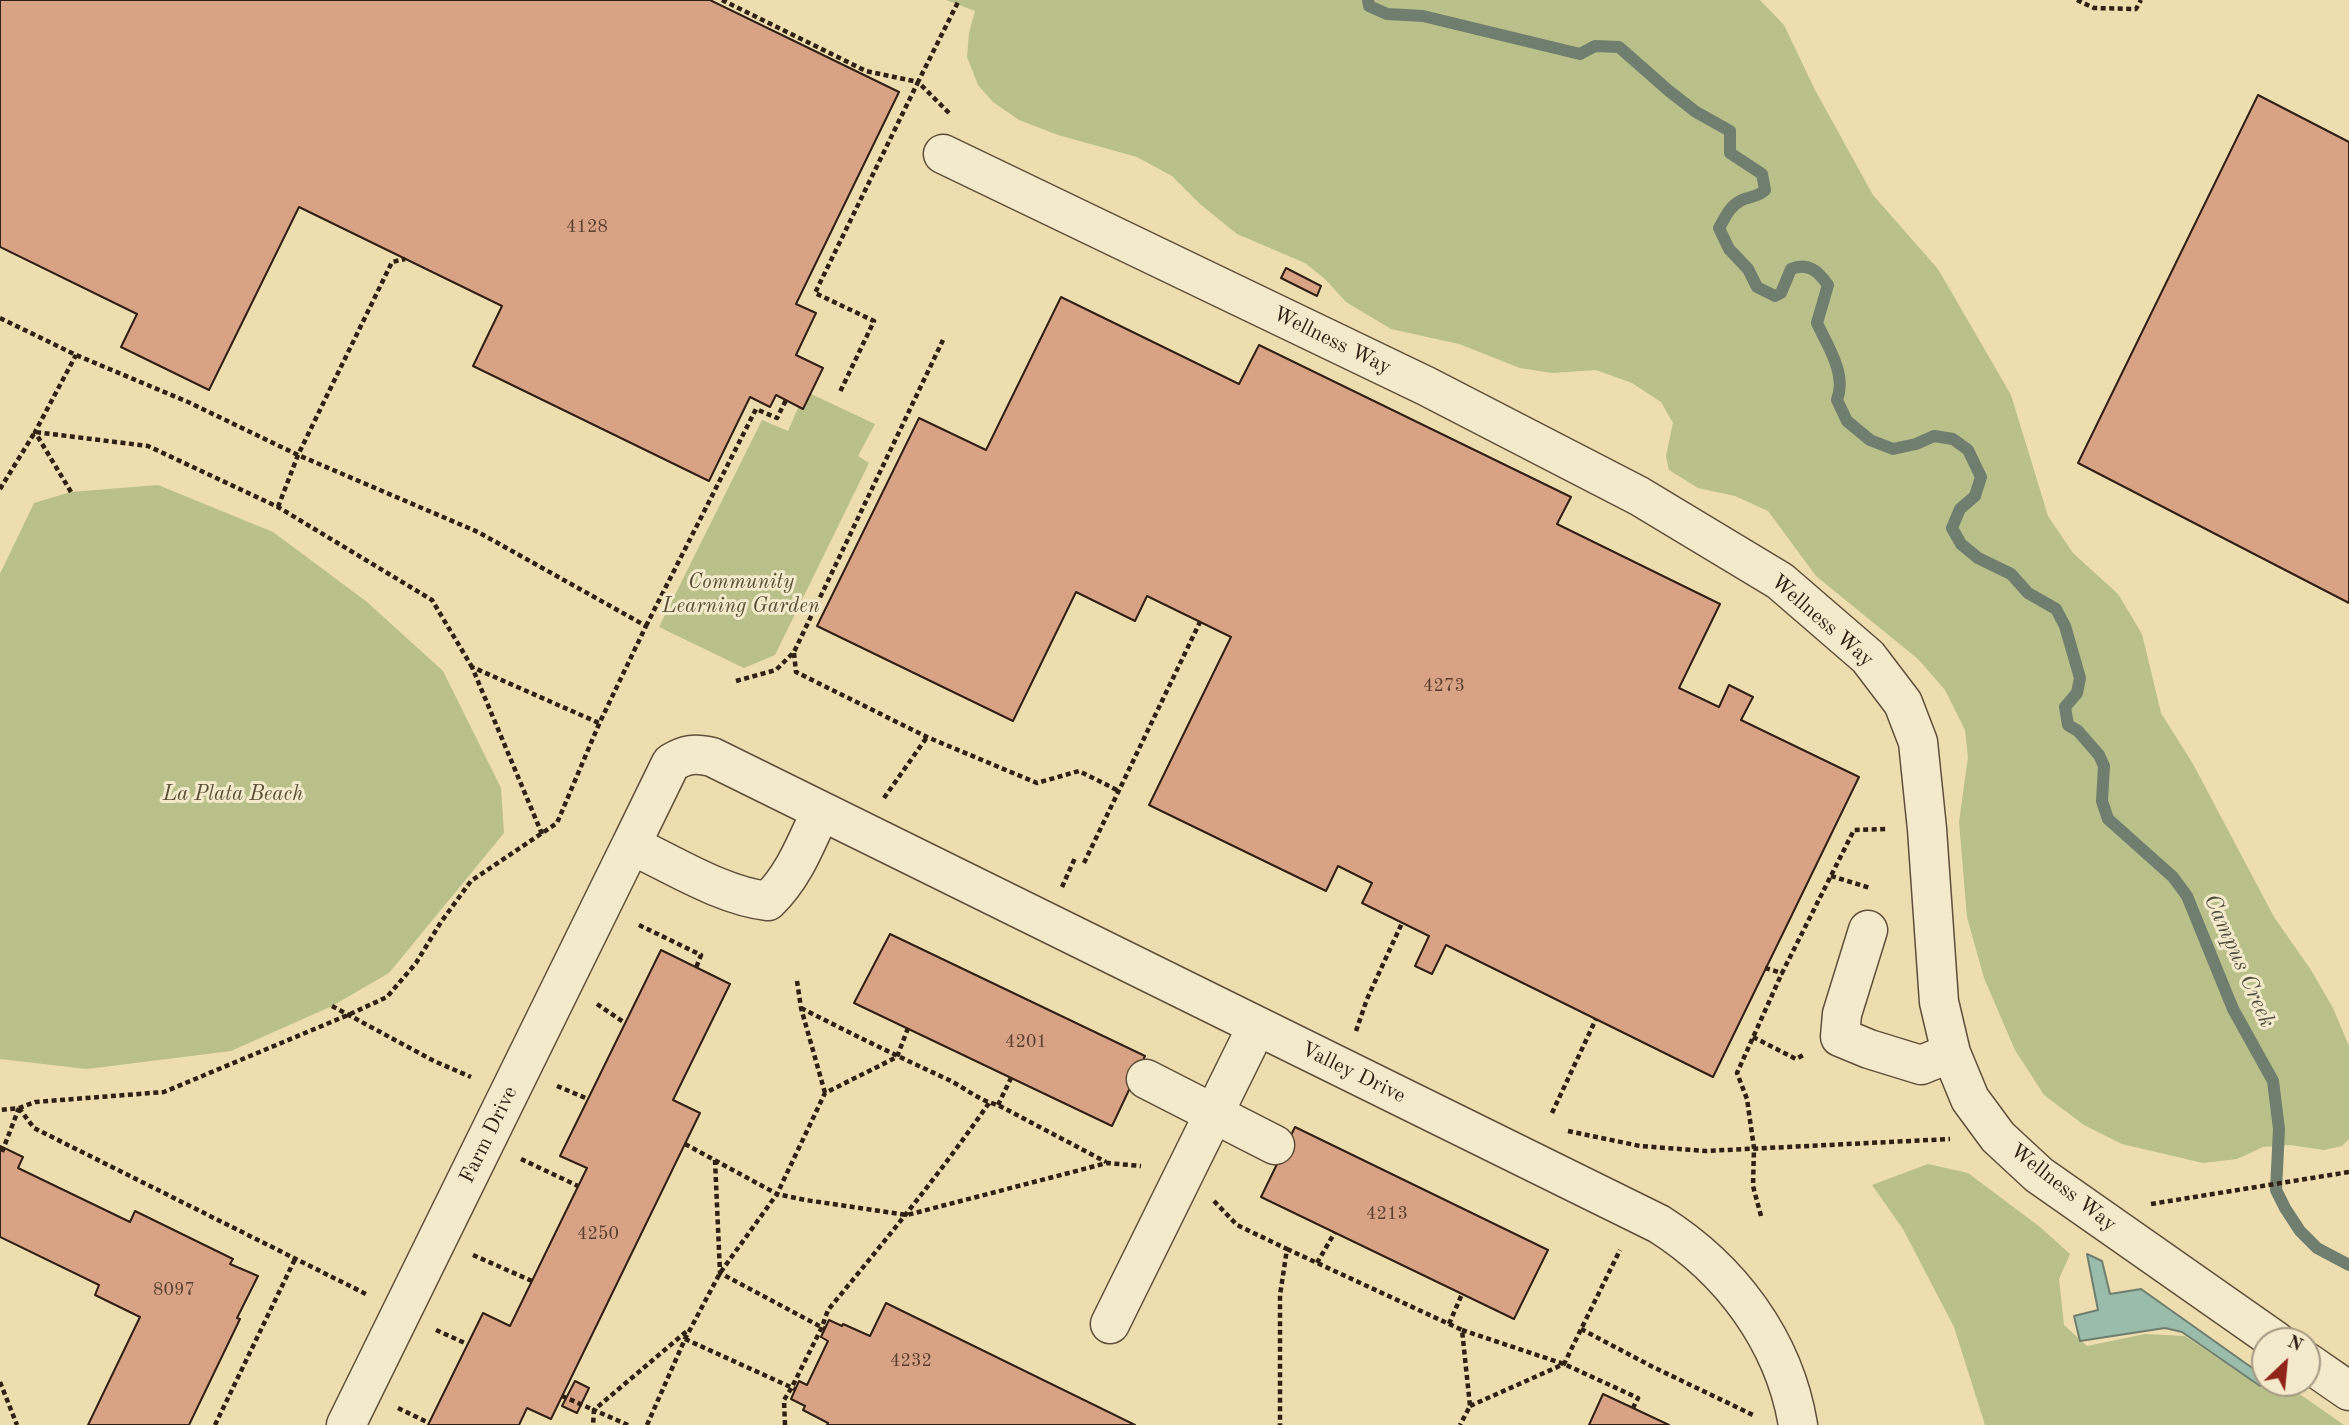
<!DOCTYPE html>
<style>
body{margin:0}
#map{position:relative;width:2349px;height:1425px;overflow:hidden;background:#edddaf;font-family:"Old Standard TT",serif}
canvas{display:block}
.north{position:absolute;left:2251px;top:1327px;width:70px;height:70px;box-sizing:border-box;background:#f3e9cb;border:2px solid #a59982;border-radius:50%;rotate:26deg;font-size:19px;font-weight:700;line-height:28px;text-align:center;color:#312014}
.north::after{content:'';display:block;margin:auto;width:24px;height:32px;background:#8f2418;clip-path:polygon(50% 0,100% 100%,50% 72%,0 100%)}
</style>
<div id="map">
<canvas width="2349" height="1425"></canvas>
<div class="north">N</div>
</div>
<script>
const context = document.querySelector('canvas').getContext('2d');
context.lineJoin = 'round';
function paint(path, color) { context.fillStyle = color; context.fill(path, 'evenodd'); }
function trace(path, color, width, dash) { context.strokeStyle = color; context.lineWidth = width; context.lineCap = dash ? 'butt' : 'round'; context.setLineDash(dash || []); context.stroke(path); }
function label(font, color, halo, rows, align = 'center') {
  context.font = font + ' "Old Standard TT",serif'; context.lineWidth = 6; context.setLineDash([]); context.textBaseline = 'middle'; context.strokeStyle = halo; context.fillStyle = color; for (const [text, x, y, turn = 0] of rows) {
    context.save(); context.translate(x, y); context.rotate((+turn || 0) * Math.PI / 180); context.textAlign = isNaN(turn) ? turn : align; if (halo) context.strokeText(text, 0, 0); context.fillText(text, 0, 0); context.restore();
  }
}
paint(new Path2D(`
 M946,0h814l24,25 31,65 58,105 65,74 73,126 37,121 25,37 45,41 24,40 19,79 32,51 81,153 37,53 22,38 16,38v93l-7,7 -18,4 -34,-5 -27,2 -26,12 -34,4 -81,-19 -38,-19 -40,-30 -29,-45 -31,-72 -17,-61 -8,-95 9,-65 -3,-27 -20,-40 -27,-31 -102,-83 -48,-65 -33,-15 -37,-8 -29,-18 -3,-14 7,-33 -12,-21 -29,-19 -36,-13 -44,3 -32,-5 -61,-24 -68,-15 -45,-27 -21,-23 -20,-16 -68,-29 -37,-30 -28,-28 -35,-19 -79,-22 -39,-15 -26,-18 -15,-17 -11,-28 2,-24 6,-22z
 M811,394l64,30 -17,32 11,7 -94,192 -31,13 -85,-41 103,-207 26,11 10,-23h5z
 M158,485l115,47 94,70 76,69 58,117 3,45 -115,140 -57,33 -101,45 -144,18 -87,-10v-485l34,-71 37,-11z
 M1928,1164l40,9 72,54 30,27 -11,25 5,46 23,21 58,-12 40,2 74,50 32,2 53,37h-359l-31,-98 -51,-98 -31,-44z`), '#b9c08a');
const water = new Path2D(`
 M2087,1254l15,7 8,33 31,-5 124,88 -5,9 -78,-54 -17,-4 -85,13 -6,-25 24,-6z`);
paint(water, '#99bcab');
trace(water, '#6f7e6f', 2);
trace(new Path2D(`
 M1368,0l1,6 18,8 36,2 157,38 15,-8 24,1 50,44 27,21 34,19v22l32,21 3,16c-8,8 -16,6 -25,11 -11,6 -15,17 -21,27l10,21 19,20 9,18 18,9 6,-3 10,-24c17,-7 27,2 37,16l-11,38c11,24 30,51 20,77l10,21 23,19 23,9 23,-5 18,-8 19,3 15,11 13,27 -6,19 -15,13 -8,19 9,16 17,14 33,16 17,19 28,16 9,17 15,52 -3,15 -12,14 3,18 10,6 21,24 5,11 -2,35 6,18 65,58 14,19 46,113 40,72 6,48 -3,61 9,18 15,23 17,17 32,17`), '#6f7e6f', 12);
const building = new Path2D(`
 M0,0h710l189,92 -103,212 20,9 -20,42 27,13 -20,41 -27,-14 -6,12 -20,-10 -41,84 -236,-115 29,-60 -203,-99 -90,183 -88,-43 16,-33 -137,-67z
 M2258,95l91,47v461l-271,-140z
 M1286,268l35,18 -4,10 -36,-18z
 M1061,297l178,87 20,-39 312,152 -14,27 163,80 -41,84 40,19 10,-22 24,12 -12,23 118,57 -146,300 -267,-132 -14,29 -17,-8 14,-30 -67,-33 10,-20 -34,-17 -12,25 -177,-86 82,-168 -84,-41 -12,25 -59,-29 -63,129 -196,-95 102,-208 67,32z
 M890,934l255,122 -33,70 -258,-123z
 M661,950l69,34 -57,116 27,13 -149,306 -24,-11 -8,17h-91l55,-112 27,13 77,-158 -27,-12z
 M1295,1127l253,123 -34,69 -253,-122z
 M0,1146l23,11 -5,11 112,54 5,-11 98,48 -3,5 28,12 -21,42 3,1 -51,106h-101l52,-108 -45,-22 4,-10 -99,-48z
 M886,1303l249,122h-308l1,-2 -25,-13 2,-4 -14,-7 8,-18 8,4 21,-44 -7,-4 8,-17 13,6 1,-2 27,12z
 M575,1381l14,7 -12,25 -15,-7z
 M1603,1394l30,14 36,17h-80z`);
paint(building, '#d8a284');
trace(building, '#312014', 2);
const minor = new Path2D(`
 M943,154l483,232 213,110 141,85 88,76 35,46 15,39 9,87 12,173 12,51 19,46 28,38 41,38 237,166
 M821,811c-15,32 -27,65 -53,90 -46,-5 -96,-37 -137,-56l40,-82c15,-9 24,-10 41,-6l947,467c71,45 125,116 139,201
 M1868,930l-26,84 -2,23 29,12 52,16 30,-12
 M1146,1079l129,66
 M1110,1324l147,-298
 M2307,1362l42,29
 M346,1425l285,-580`);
trace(minor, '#604f3b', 41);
trace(new Path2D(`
 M722,0l144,71 52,11 -103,211 59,28 -34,71
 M2077,0l17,8 42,1 5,-9
 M949,113l-31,-31 41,-82
 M0,318l76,37 112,47 110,53 180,77 168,94 -47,98 -42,99 -86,58 -30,41 -25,41 -29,34 -39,18 -184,77 -129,10 -16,6 -19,2
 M0,489l35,-57 113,14 130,61 154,93 40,67
 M71,492l-36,-60 41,-77
 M278,507l20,-52 94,-193 13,-3
 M646,626l110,-217 21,9 9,-18
 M794,653l2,19 131,65 110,46 42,-12 40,20
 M736,681l40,-11 18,-18 149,-312
 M884,798l43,-61
 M542,834l-70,-167 127,56
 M1084,863l116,-241
 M1831,876l39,12
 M1062,887l13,-29
 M639,925l62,30 -5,13
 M1765,968l17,5 72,-143 34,-1
 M797,981l4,27 24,85
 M597,1004l28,19
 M332,1006l102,55 37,16
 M801,1008c49,25 98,49 148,72 16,8 31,21 49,25l108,57
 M1356,1031l11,-32 35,-76
 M1753,1037l43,22 9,-5
 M557,1086l31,13
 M998,1105l13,-27
 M19,1108l15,20 332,166
 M1552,1113l44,-94
 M1568,1131l72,15 66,5 244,-12
 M685,1144l92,50 28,6 102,15 200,-52 34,3
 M2,1152l17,-44
 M521,1159l57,27
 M715,1160l5,113 105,56
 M1214,1201l23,24 50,24 -7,46v130
 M2151,1204l198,-32
 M1761,1216l-8,-30 1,-38 -7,-49 -10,-26 45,-100
 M1287,1249l175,81 8,76 -10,19
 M473,1255l59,26
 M1317,1263l18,-31
 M1449,1324l13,-30
 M1581,1329l70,37 102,49
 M436,1330l31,14
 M1462,1330l102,34 74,34 -5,10
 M685,1339l110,50
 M0,1382l17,43
 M562,1396l32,14 -1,15
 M1470,1406l94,-42 56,-114
 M398,1408l31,15
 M215,1425l80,-166
 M628,1425l-34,-15 93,-79
 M647,1425l38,-86 35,-66 57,-79 48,-101 72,-36 11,-29
 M785,1425l-1,-25 8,-13 30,-60 6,-17c56,-68 111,-135 161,-207`), '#312014', 4.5, [5, 3.5]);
trace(minor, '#f3e9cb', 38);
label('18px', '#5b4030', null, [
 ["4128",587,227],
 ["4273",1444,686],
 ["4201",1026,1042],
 ["4213",1387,1214],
 ["4250",598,1234],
 ["8097",174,1290],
 ["4232",911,1361]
]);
label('21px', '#312014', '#f3e9cb', [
 ["Wellness Way",1332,341,26],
 ["Wellness Way",1822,621,41],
 ["Valley Drive",1353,1073,26],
 ["Farm Drive",489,1135,-64],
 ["Wellness Way",2063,1188,38]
]);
label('italic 21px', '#5a5037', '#f3e9cb', [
 ["Community",741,582],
 ["Learning Garden",741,606],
 ["La Plata Beach",233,794]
]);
label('italic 23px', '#504f41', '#f3e9cb', [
 ["Campus Creek",2239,961,66]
]);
</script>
